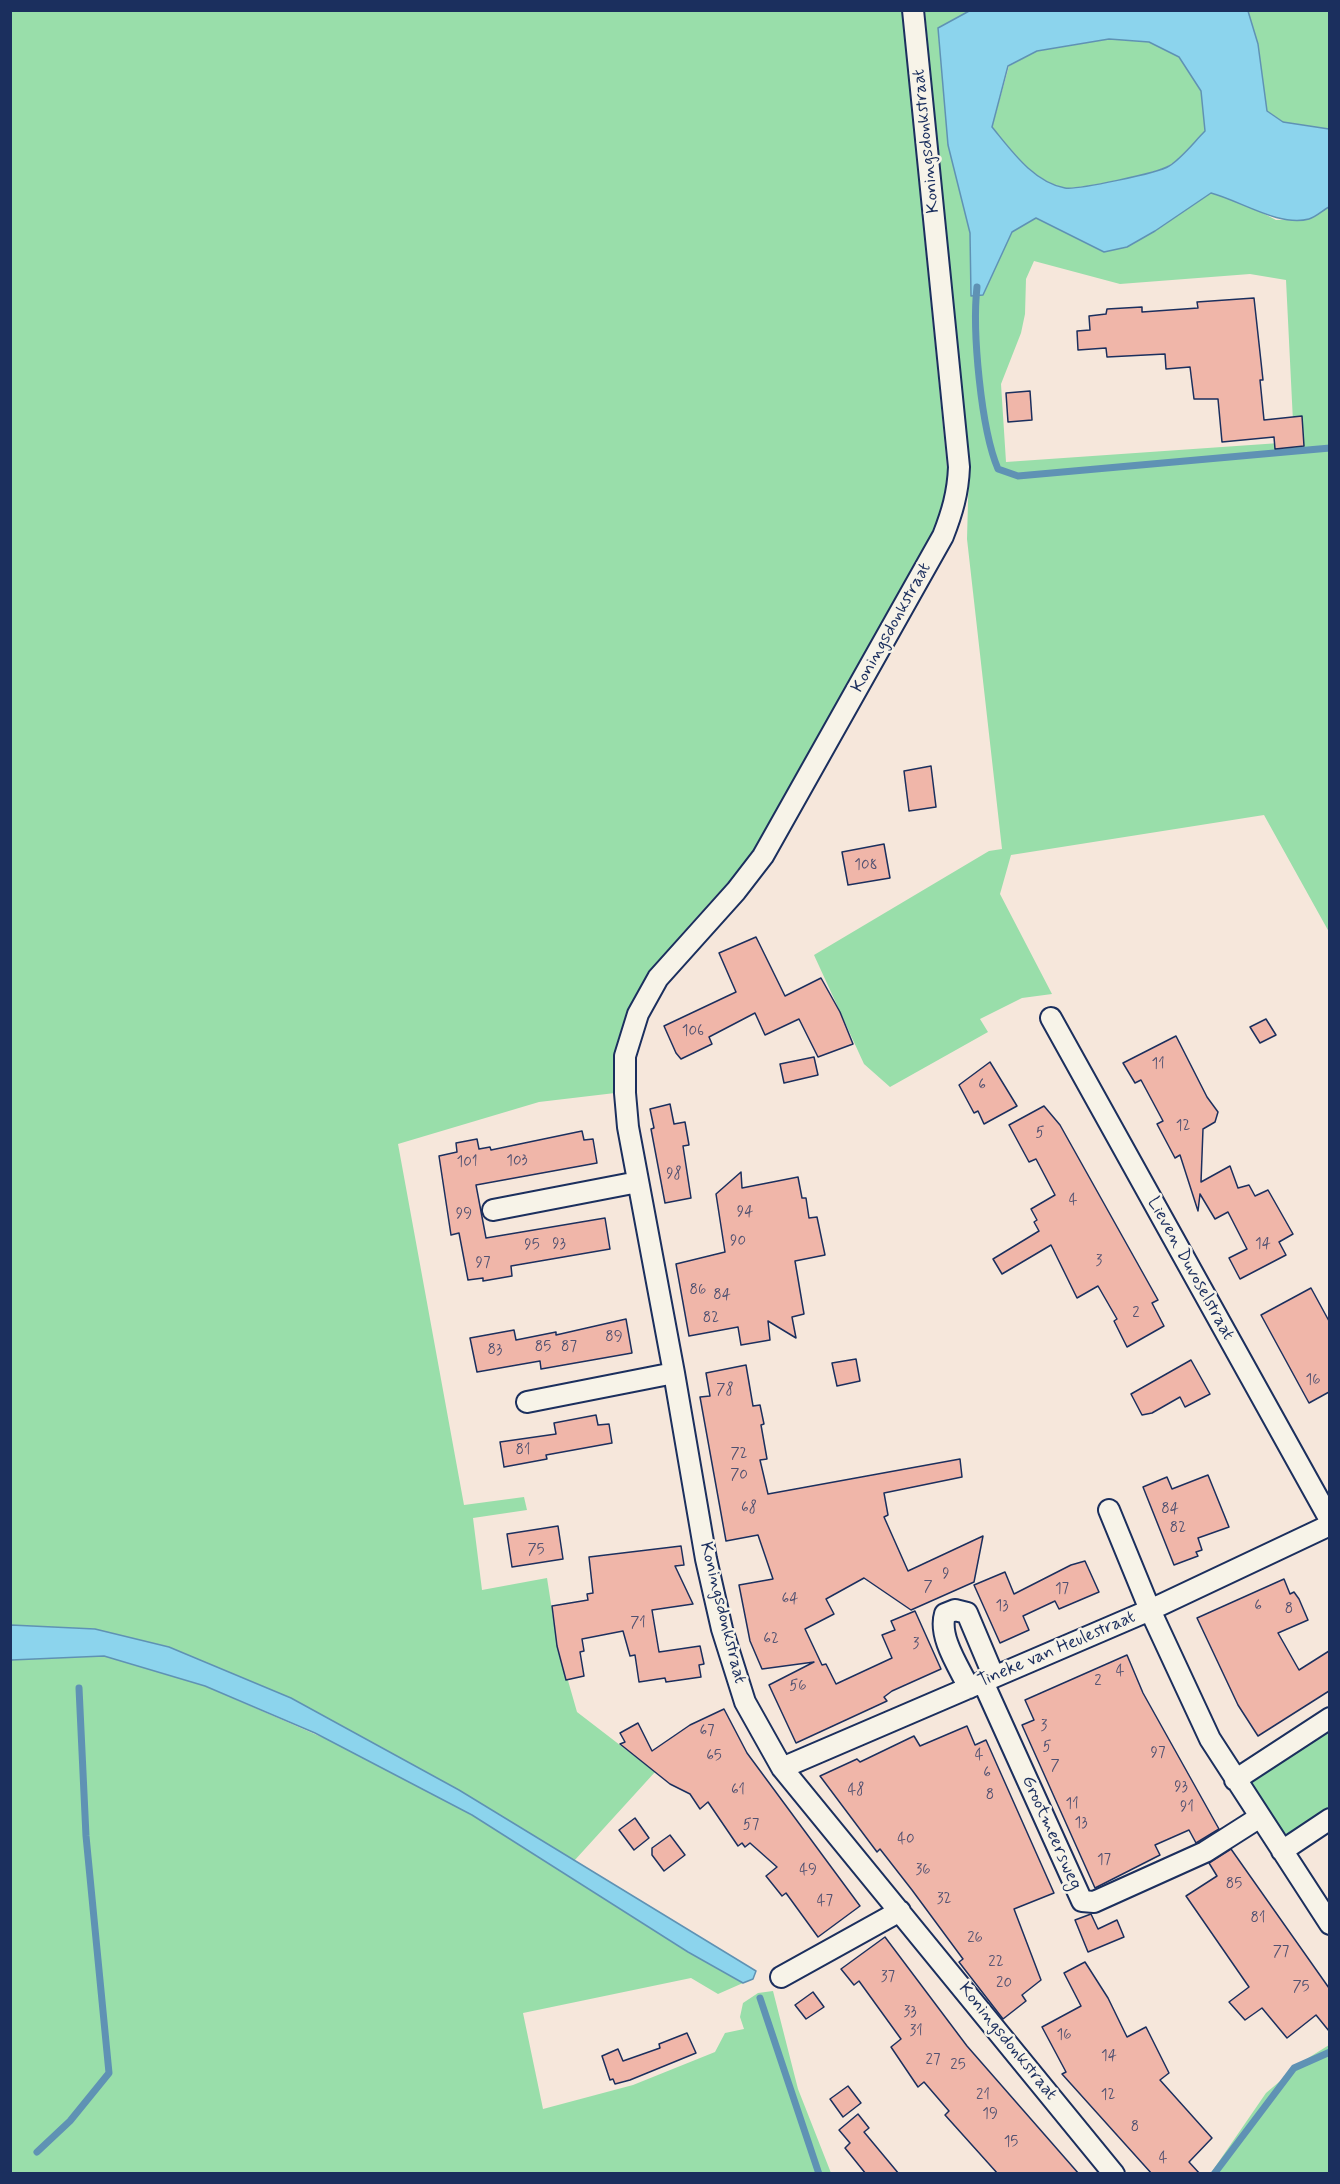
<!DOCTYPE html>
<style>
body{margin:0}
#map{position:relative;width:1340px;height:2184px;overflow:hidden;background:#f6e7db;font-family:Mynerve,sans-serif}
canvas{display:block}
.frame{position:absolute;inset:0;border:12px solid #1b2f5e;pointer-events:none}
</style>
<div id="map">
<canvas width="1340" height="2184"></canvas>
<div class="frame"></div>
</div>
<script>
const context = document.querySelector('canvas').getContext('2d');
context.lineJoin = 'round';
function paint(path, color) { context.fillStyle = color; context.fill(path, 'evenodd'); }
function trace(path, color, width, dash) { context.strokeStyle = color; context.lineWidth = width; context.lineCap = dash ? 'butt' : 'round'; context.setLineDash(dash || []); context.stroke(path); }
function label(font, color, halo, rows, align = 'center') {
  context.font = font + ' Mynerve,sans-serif'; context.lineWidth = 5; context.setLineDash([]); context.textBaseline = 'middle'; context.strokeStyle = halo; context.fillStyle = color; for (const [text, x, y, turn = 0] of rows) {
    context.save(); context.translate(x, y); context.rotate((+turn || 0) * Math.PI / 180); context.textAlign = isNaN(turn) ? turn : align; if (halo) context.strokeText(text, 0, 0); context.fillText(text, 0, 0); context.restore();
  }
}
paint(new Path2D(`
 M11,11h891l47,477 -6,30 -188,332c-50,65 -122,119 -140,202 -3,13 0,28 0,41l-76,9 -141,42 66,361 60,-8 3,13 -54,8 9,72 65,-12 10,64 20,70 78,60 -81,89 -115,-71 -168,-92 -122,-51 -74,-18 -84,-4z
 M925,11h46l-33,18 10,116 22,88 1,63 12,-1 29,-63 24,-14 68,34 23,-5 28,-16 56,-38 29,8 36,19 33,-1 20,-12v725l-65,-117 -253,40 -11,39 52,100 -30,4 -42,21 8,13 -98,55 -26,-23 -50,-109 175,-104 13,-2 -35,-310 2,-74 -17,-149zM1034,261l86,23 130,-10 36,6 8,162 -288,20 -5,-78 20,-51 4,-19 1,-35z
 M1248,11h81v118l-46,-7 -16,-11 -9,-67z
 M1109,39l40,3 30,15 22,34 4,40c-11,11 -23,27 -37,35 -10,7 -91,24 -103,22 -32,-7 -54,-38 -73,-61l17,-61 28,-15z
 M104,1656l101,30 153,67 114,62 216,137 55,31 -25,11 -27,-16 -168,35 20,96 90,-24 82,-33 10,-19 19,-4 -4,-12 3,-14 15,-10 15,-2 25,98 33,84h-820l-1,-513z
 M1329,1730v79l-41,25 -7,-1 -30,-48 3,-9z
 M1329,2045v128h-118l55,-80 39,-33z`), '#99deaa');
const water = new Path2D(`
 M971,10l277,1 10,33 9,67 16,11 46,7v78c-6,3 -13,10 -20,12 -30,8 -68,-18 -98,-26l-56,38 -28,16 -23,5 -68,-34 -24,14 -29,63 -12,1 -1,-63 -22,-88 -10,-117zM1109,39l40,3 30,15 22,34 4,40c-11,11 -23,27 -36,35 -11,7 -92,24 -104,22 -32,-6 -54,-38 -73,-61l16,-61 29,-15z
 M11,1625l84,4 74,18 122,51 168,92 297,181 -3,8 -10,4 -55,-31 -216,-137 -157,-82 -110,-47 -101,-30 -93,4z`);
paint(water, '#8cd4ed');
trace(water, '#5f92b4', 1.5);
trace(new Path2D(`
 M977,287c-5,44 4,142 21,182l20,7 312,-28
 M760,1998l59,176
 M37,2152l33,-31 39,-48 -23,-237 -7,-148
 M1214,2174l80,-106 36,-16`), '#5f92b4', 7);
const building = new Path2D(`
 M1254,298l9,82h-3l4,40 38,-4 2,30 -29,3 -1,-12 -52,5 -4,-43h-24l-4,-32 -24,2 -1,-15 -58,3 -1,-9 -28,2 -1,-19 13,-1 -1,-14 17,-2 1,-5 35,-2v5l56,-4 -1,-6z
 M1030,391l2,29 -24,2 -2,-29z
 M931,766l5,41 -27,4 -5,-40z
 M884,844l6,34 -42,7 -6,-33z
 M756,937l29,59 36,-18 19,34 13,32 -35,13 -19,-38 -34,16 -10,-22 -46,24 3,7 -31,15 -5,-6 -12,-27 72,-34 -17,-39z
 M1266,1019l10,16 -16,8 -10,-16z
 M1176,1036l31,61 11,15 -3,10 -12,7 -2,53 29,-16 8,22 11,-3 6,11 13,-6 25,44 -14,8 7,13 -46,24 -11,-21 18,-9 -19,-37 -13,7 -15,-25 -2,17 -18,-56 -5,3 -18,-34 6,-3 -22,-41 -6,3 -12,-20z
 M814,1057l4,18 -34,8 -4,-19z
 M990,1062l27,44 -33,18 -6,-13 -4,2 -15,-28z
 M670,1104l4,20 11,-2 4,23 -6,1 8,52 -26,5 -14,-74 3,-1 -4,-19z
 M1044,1106l16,19 98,175 -6,3 12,23 -37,21 -13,-26 3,-2 -19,-33 -21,12 -26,-53 -49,29 -9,-15 46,-28 -5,-9 3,-2 -6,-11 24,-14 -19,-36 -7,3 -20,-37z
 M582,1131l2,9 9,-1 4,24 -121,22 10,53 119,-20 5,31 -99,17 1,10 -29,5v-3l-15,2 -9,-47 -8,2 -12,-79 18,-4 -1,-9 21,-4 2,10 11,-2 1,3z
 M741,1172l1,16 56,-11 4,21h4l3,20 8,-1 8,38 -30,6 9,53 -12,3 4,21 -28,-17 2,19 -29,5 -3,-18 -49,9 -13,-72 49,-12 -9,-58z
 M1311,1288l18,33v71l-20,11 -48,-88z
 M626,1319l6,34 -91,16 -1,-8 -63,11 -7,-34 44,-8 2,10 40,-8v3z
 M856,1359l4,22 -23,5 -5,-23z
 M1191,1360l19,34 -25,13 -5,-10 -28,16 -10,2 -11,-21z
 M746,1365l7,41 7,-1 4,19 -3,1 6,34 -7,1 8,34 192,-35 2,18 -78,16 4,22 -4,2 24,54 75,-35 -9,46 -63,28 -47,-32 -38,21 8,15 -29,15 17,36 4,-1 10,20 56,-26 -10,-23 13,-5 -4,-9 24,-10 26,58 -49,22 -8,6 3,4 -91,42 -27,-58 45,-23 -52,7 -12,-28 -11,-56 34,-6 -15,-44 -32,6 -26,-144 10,-1 -4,-23z
 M596,1415l2,10 11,-1 3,19 -66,12 1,4 -43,8 -4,-25 56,-8 -2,-11z
 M1208,1475l21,52 -31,11 4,12 -6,2 2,4 -24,9 -31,-78 24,-10 5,12z
 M558,1526l5,33 -51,8 -5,-33z
 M681,1546l3,19 -9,1 18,38 -41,6 7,42 41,-6 4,18 -5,1 2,12 -35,5 -1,-4 -26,4 -4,-27 -5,1 -7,-25 -41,8 2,12 -4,1 4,24 -18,4 -9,-34 -5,-40 36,-6 -1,-6 6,-1 -4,-36z
 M1085,1561l14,31 -40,17 -4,-8 -32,15 6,14 -29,13 -26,-58 31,-13 9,22 57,-29z
 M1284,1579l6,15 4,-2 5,7 9,21 -30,13 21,37 30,-19v40l-71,45 -20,-31 -41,-87z
 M1127,1655l16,38 76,136 -23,14 -7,-13 -34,15 5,10 -65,33 -73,-163 12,-5 -9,-20z
 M724,1709l23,44 113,153 -42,31 -32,-44 -4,3 -16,-20 11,-9 -27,-24 -5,4 -3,-4 -4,3 -30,-44 -8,7 -10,-15 -20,-10 -50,-40 5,-2 -5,-9 18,-10 14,28 38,-26z
 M967,1726l8,19 11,-5 68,153 -40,16 27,71 -19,15 4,6 -23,18 -44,-57 4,-3 -51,-69 -32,-41 -3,3 -57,-76 37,-17 3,3 54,-26 6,10z
 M635,1818l14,20 -15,12 -15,-20z
 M670,1835l15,20 -21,16 -12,-16v-7z
 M1231,1849l98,139v43l-13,-16 -29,23 -25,-30 -17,12 -16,-18 20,-15 -63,-91 31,-20 -8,-13z
 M1091,1914l7,15 19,-9 7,17 -36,15 -13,-32z
 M885,1937l82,109 112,128h-81l-53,-59 4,-4 -25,-29 -6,5 -27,-40 10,-8 -42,-58 -5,4 -13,-16z
 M1085,1962l23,36 19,39 19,-10 23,46 -9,7 52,58 -23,24 11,12h-48l-90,-100 4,-2 -24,-45 39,-21 -17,-33z
 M813,1992l11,15 -18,12 -11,-14z
 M687,2033l9,20 -66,27 -15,4 -2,-5 -3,1 -8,-24 16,-7 5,12 37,-13 -1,-4z
 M848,2086l13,17 -18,14 -13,-18z
 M858,2114l11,14 -5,4 35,42h-33l-21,-26 5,-5 -11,-13z`);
paint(building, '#f0b6a9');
trace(building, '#1b2f5e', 1.5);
const minor = new Path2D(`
 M913,10l46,457c-1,26 -7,46 -16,69l-180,320 -27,35 -78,87 -20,36 -13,42v37l3,34 46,246 32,186 16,70 23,73 37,66 332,406
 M1051,1018l279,502
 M493,1210l145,-28
 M527,1402l147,-29
 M1109,1510l41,100 60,129 120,185
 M983,1682l99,219 12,1 111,-50 55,-35
 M969,1688c-10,-21 -31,-51 -24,-74l10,-4 12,3 27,64
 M782,1768l368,-158 180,-85
 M1235,1780l95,-62
 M1282,1851l48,-32
 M781,1977l119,-66`);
trace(minor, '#1b2f5e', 24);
trace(minor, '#f7f3e8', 20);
label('15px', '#505171', null, [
 ["108",866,866],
 ["106",693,1032],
 ["11",1158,1065],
 ["6",982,1086],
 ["12",1183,1127],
 ["5",1040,1134],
 ["103",517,1162],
 ["101",467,1163],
 ["98",674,1175],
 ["4",1073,1201],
 ["94",745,1213],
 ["99",464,1215],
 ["90",738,1242],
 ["93",559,1245],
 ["14",1263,1245],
 ["95",532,1246],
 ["3",1099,1262],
 ["97",483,1264],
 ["86",698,1291],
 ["84",722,1296],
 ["2",1136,1314],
 ["82",711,1319],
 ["89",614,1338],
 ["85",543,1348],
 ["87",569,1348],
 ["83",495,1351],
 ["16",1313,1381],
 ["78",725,1391],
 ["81",523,1451],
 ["72",739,1455],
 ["70",739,1476],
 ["68",749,1509],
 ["84",1170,1510],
 ["82",1178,1529],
 ["75",536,1551],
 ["9",946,1575],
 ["7",928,1588],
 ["17",1062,1590],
 ["64",790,1600],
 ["13",1002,1607],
 ["6",1258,1607],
 ["8",1289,1610],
 ["71",638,1624],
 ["62",771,1640],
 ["3",916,1645],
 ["4",1120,1672],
 ["2",1098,1682],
 ["56",798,1687],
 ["3",1044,1727],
 ["67",707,1732],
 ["5",1047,1748],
 ["97",1158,1754],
 ["4",979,1756],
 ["65",714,1757],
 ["7",1055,1767],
 ["6",987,1774],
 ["93",1181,1788],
 ["61",738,1791],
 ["48",856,1791],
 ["8",990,1796],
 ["11",1072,1805],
 ["91",1187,1808],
 ["13",1081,1824],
 ["57",751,1826],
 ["40",906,1840],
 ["17",1104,1861],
 ["49",808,1871],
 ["36",923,1871],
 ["85",1234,1885],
 ["32",944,1900],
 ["47",825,1902],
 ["81",1258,1919],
 ["26",975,1939],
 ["77",1281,1953],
 ["22",996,1963],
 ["37",888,1978],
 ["20",1004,1984],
 ["75",1301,1988],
 ["33",910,2013],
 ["31",916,2032],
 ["16",1064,2036],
 ["14",1109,2057],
 ["27",933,2061],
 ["25",958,2066],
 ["21",983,2096],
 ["12",1108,2096],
 ["19",990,2115],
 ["8",1135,2128],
 ["15",1011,2143],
 ["4",1163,2159]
]);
label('18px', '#1b2f5e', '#f7f3e8', [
 ["Koningsdonkstraat",927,141,-96],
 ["Koningsdonkstraat",892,628,-61],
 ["Lieven Duvoselstraat",1190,1269,61],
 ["Koningsdonkstraat",722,1613,76],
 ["Tineke van Heulestraat",1057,1650,-23],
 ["Grootmeersweg",1051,1833,66],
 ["Koningsdonkstraat",1007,2042,51]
]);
</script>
